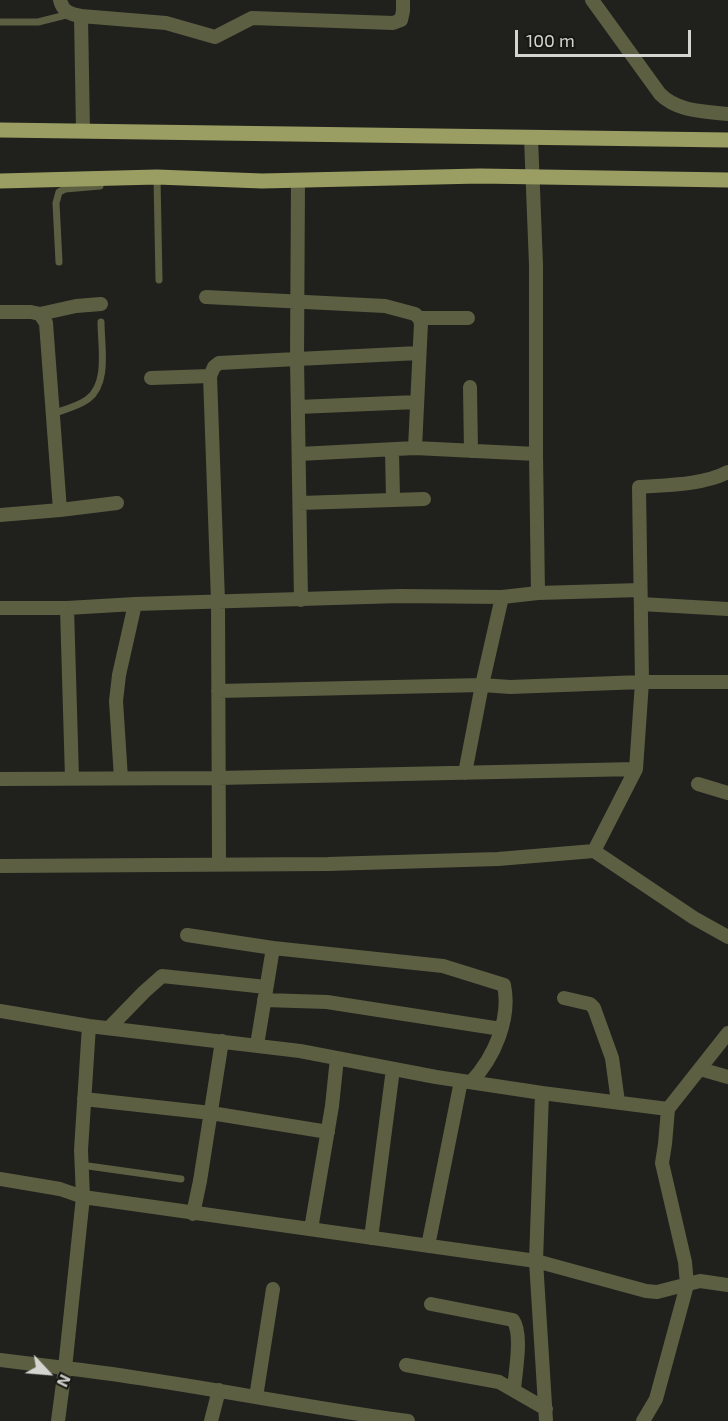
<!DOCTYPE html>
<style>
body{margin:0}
#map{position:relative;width:728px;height:1421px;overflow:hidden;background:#20211c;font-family:"Exo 2",sans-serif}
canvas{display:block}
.north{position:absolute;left:18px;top:1343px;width:60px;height:60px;-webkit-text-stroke:4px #171713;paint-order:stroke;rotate:116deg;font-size:16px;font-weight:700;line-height:24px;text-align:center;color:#d4d4d1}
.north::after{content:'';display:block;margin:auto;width:21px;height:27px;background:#d4d4d1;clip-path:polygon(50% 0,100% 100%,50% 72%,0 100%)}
.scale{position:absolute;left:515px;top:30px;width:176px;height:27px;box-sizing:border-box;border:3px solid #d4d4d1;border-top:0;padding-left:8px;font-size:18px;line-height:21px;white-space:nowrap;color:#d4d4d1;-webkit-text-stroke:4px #171713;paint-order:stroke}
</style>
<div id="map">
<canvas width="728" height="1421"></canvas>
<div class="north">N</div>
<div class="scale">100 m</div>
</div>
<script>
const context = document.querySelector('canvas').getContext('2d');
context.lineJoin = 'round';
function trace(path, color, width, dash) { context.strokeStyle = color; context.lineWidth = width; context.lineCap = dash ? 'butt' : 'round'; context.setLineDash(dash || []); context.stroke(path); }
trace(new Path2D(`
 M0,22h38l32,-8
 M157,178l2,102
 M59,262l-3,-59 3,-11 6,-3 35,-3
 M52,414c11,-4 27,-8 36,-15 21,-16 13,-53 13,-77
 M81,1165l100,14`), '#5d5f43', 7);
trace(new Path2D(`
 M60,0c3,12 10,14 21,16l2,115
 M592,0l68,94c18,18 44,17 68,20
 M81,16l85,7 49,14 37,-19 141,5 8,-3 2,-9v-11
 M531,138l5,127v189l2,139
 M298,180l-1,179 122,-6
 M206,297l179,9 30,8 4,4 2,5 -6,125
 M0,312h31l9,2 6,9 14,187 -60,5
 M40,314l36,-8 25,-2
 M419,318h49
 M151,378l59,-2
 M470,387l1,64
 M298,407l119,-5
 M392,450l1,49
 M299,454l116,-6 121,6
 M300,503l124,-4
 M60,510l57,-7
 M641,604l87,5
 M0,608h67l68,-4 265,-8 102,1 36,-4 102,-3
 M67,608l5,170
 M218,691l264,-6 28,2 132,-5h86
 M465,773l17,-88 20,-88
 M121,778l-5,-77 3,-26 16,-71
 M0,779l218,-1 418,-9 6,-87 -3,-195c27,-2 65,-2 89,-15
 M698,784l30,9
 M594,851l100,67 34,19
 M219,864l-1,-263 -8,-225 4,-9 5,-4 78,-4 4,241
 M0,866l328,-2 170,-5 96,-8 42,-82
 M187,935l86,13 170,18 61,19c7,34 -10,73 -33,97
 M564,998l26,6 4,4 18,50 6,44
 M264,1000l63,2 174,27
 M0,1011l89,15 211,25 136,26 106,16
 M109,1028l35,-36 18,-16 104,11
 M257,1045l16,-97
 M700,1069l28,8
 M84,1099l127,14 117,19
 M0,1179l60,10 23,8 453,64 110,30 11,1 43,-11 28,4
 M193,1214l7,-33 22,-140
 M311,1229l21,-123 5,-48
 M371,1238l22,-169
 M428,1246l33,-165
 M431,1304l82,16c10,14 2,53 1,70
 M0,1360l65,8 18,-171 -2,-47 8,-124
 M406,1365l93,17 47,27
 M256,1397l17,-108
 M58,1421l7,-53c115,13 228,38 343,53
 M211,1421l8,-31
 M546,1421l-10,-160 6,-168 126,16 60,-76
 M643,1421l13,-22 31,-114 -2,-23 -23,-99 3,-19 3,-35`), '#5d5f43', 14);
trace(new Path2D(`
 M0,130l728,10
 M0,181l157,-4 105,4 218,-5 248,4`), '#9b9e62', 15);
</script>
